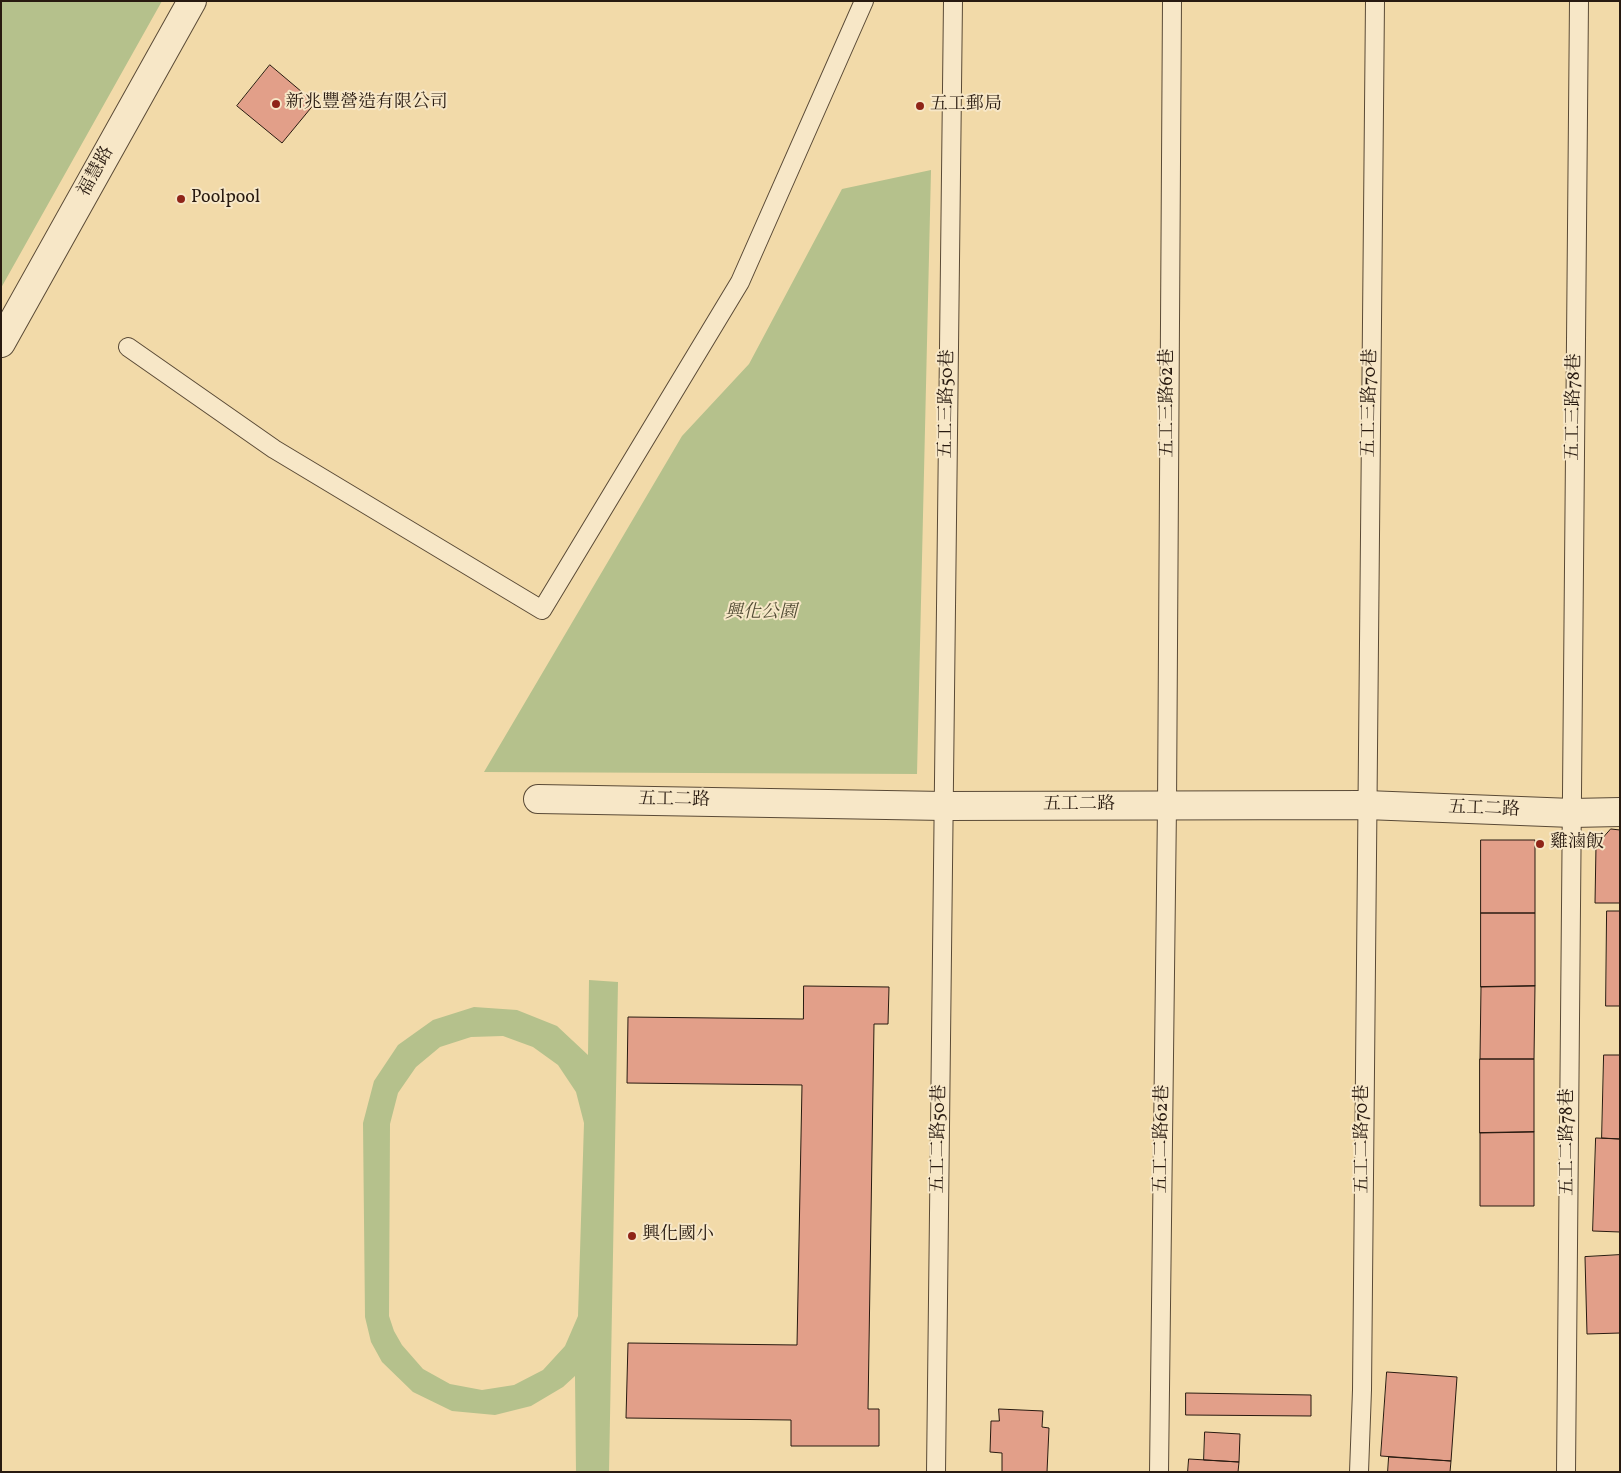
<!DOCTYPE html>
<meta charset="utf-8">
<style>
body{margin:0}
#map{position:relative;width:1621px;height:1473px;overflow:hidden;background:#f2daa9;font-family:Vollkorn,serif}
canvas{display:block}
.frame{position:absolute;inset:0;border:2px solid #281a10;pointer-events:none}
</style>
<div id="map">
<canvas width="1621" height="1473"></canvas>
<div class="frame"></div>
</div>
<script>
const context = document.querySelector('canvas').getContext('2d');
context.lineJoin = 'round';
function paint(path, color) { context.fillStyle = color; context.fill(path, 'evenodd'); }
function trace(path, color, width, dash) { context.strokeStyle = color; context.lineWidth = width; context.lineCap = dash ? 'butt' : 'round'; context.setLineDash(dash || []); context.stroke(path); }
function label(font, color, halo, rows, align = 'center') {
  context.font = font + ' Vollkorn,"Noto Serif TC",serif'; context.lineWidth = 4; context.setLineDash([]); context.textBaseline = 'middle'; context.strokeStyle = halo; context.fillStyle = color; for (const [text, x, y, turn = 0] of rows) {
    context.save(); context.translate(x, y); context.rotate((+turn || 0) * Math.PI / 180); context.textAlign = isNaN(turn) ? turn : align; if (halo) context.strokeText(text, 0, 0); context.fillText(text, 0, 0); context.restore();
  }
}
paint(new Path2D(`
 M1,1h161l-161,287z
 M931,170l-14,604 -433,-2 198,-336 67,-72 93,-175z
 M589,980l29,2 -9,490h-33l-1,-96 -12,11 -32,19 -36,9 -43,-4 -39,-19 -31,-30 -11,-20 -6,-25 -2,-194 11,-42 24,-36 35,-25 41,-13 43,3 40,16 31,29zM503,1036l30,11 25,18 18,27 8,31 -6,193 -13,30 -22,24 -29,15 -32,5 -32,-6 -27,-15 -21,-24 -8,-14 -5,-15 1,-192 8,-31 18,-26 24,-20 31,-10z`), '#b5c18c');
const building = new Path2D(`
 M270,65l45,38 -33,40 -45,-37z
 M1611,829l9,1v73h-25l1,-57z
 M1481,840h54v73h-54z
 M1607,911h13v95h-14z
 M1481,913h54v73l-54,1z
 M804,986l85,1 -1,37h-14l-6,385h11v37h-88v-26l-165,-2 2,-75 169,2 5,-260 -175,-2 1,-66 175,2z
 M1535,986l-1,73h-54l1,-72z
 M1604,1055h16v84l-18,-1z
 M1480,1059h54v73l-54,1z
 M1534,1132v74h-54v-73z
 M1596,1138l24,1v93l-27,-1z
 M1620,1255v78l-33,1 -2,-77z
 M1387,1372l70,5 -6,84 -70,-5z
 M1186,1393l125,2v21l-125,-1z
 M999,1409l44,2 -1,16 7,1 -2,44h-45v-19l-12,-1 1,-31h8z
 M1205,1432l35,2 -1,28 -35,-2z
 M1389,1457l62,4 -1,11h-62z
 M1189,1459l50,3 -1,10h-50z`);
paint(building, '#e29f89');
trace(building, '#281a10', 1);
const service = new Path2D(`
 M128,347l146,102 268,161 198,-328 124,-281
 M936,1472l17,-1471
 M1159,1472l8,-666 5,-805
 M1359,1472l3,-82 13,-1389
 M1566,1472l13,-1471`);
const minor = new Path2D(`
 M1,343l191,-342
 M538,799l406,7 422,-1 206,8 48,-1`);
trace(service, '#5a4a36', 20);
trace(minor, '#5a4a36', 30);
trace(service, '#f7e7c7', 18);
trace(minor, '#f7e7c7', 28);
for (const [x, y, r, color] of [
 [276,104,5,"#8f2418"],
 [920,106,5,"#8f2418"],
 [181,199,5,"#8f2418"],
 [1540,844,5,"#8f2418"],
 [632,1236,5,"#8f2418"]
]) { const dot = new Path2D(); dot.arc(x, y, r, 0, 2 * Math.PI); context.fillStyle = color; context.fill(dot); trace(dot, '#f7e7c7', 2); }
label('18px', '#281a10', '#f7e7c7', [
 ["新兆豐營造有限公司",286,104],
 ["五工郵局",930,106],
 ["Poolpool",191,199],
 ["雞滷飯",1550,844],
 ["興化國小",642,1236]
], 'left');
label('18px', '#281a10', '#f7e7c7', [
 ["福慧路",97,172,-61],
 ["五工三路62巷",1169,403,-90],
 ["五工三路70巷",1371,403,-89],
 ["五工三路50巷",948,404,-89],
 ["五工三路78巷",1575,407,-89],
 ["五工二路",674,801,1],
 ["五工二路",1079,806],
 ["五工二路",1484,810,2],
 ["五工二路50巷",940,1139,-89],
 ["五工二路62巷",1163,1139,-89],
 ["五工二路70巷",1364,1139,-90],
 ["五工二路78巷",1569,1142,-90]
]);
label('italic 18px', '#524c35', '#f7e7c7', [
 ["興化公園",761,614]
]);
</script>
